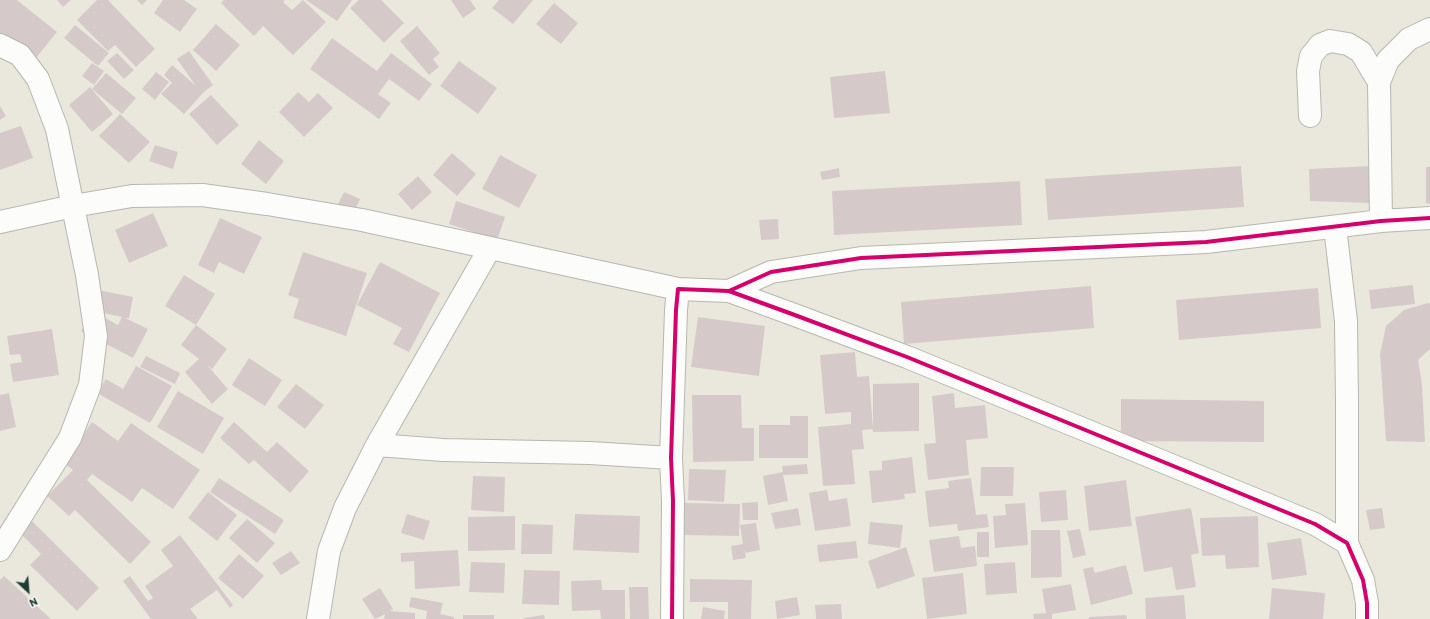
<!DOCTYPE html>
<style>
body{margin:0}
#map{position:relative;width:1430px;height:619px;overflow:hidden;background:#eae8dd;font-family:Itim,sans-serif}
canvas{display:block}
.north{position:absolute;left:8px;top:571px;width:40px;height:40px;-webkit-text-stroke:3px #f6f6f2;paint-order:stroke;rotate:154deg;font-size:11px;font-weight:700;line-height:16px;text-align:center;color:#1f3d34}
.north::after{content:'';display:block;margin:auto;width:14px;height:18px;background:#1f3d34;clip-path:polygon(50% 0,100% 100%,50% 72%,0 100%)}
</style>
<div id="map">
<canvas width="1430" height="619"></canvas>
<div class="north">N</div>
</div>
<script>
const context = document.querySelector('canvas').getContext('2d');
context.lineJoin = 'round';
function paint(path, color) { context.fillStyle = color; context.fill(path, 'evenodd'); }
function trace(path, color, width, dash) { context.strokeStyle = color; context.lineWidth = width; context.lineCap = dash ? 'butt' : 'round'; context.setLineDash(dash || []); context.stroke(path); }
paint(new Path2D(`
 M0,0h17l40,32 -26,32 -31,-26z
 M57,0h14l-8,7z
 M97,0h11l47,49 -19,18 -21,-22 -7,6 -31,-31z
 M137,0h10l-5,5z
 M163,0h21l13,9 -17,23 -26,-19z
 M224,0h61l-2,2 9,8 11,-10 23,22 -33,33 -30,-29 -9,10 -33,-33z
 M306,0h46l-15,21z
 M359,0h22l23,23 -20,20 -34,-35z
 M451,0h19l6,9 -13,9z
 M499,0h34l-20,24 -21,-16z
 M554,3l24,20 -17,21 -25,-20z
 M216,24l24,21 -24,26 -23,-21z
 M75,25l34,28 -11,13 -34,-28z
 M417,26l23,27 -7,6 6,8 -10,8 -29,-34z
 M332,38l45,33 14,-18 41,31 -13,17 -30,-22 -11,15 13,9 -12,16 -69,-50z
 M189,51l24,34 -9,7 -20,22 -23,-20 11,-11 -8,-8 8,-10 24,21 -19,-27z
 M117,53l17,17 -10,9 -17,-18z
 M459,61l38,27 -19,26 -38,-28z
 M92,63l12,8 -10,14 -12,-9z
 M885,71l5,42 -56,5 -4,-41z
 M156,72l13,10 -14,18 -13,-11z
 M106,73l30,25 -14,16 -30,-25z
 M90,87l23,27 -21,18 -23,-27z
 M298,92l11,10 9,-9 15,15 -29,29 -25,-25z
 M211,95l28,30 -22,20 -28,-31z
 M0,106l6,10 -6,4z
 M120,114l30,28 -21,21 -30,-27z
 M21,126l12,32 -33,12v-37z
 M259,140l25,21 -18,23 -25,-20z
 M155,145l23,7 -5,17 -24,-8z
 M452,153l24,21 -19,22 -24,-21z
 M500,155l37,20 -18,33 -37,-19z
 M1241,166l3,41 -196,13 -3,-41z
 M1371,166l-2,37 -59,-2 -1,-32z
 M1426,167h4v37l-4,-1z
 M839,168l1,9 -18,3 -2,-8z
 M418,176l14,16 -20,18 -14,-16z
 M1020,181l2,44 -188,10 -2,-44z
 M344,192l16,7 -6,13 -16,-8z
 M456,201l49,16 -8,23 -48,-16z
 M153,213l15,33 -39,17 -14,-33z
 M220,218l42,19 -18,37 -25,-12 -5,11 -16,-8z
 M778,219l1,20 -18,1 -2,-20z
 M303,252l64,21 -21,63 -53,-18 6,-19 -11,-4z
 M380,262l60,31 -31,59 -16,-8 9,-16 -45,-23z
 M184,275l31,19 -19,31 -31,-19z
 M1413,285l2,19 -44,5 -2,-19z
 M1091,286l3,42 -190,16 -3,-42z
 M88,288l45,9 -4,21h-4l23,11 -15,29 -52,-27 11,-20zM93,311l29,6 -4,8z
 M1318,288l3,40 -142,12 -3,-40z
 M1428,303l2,1v45l-12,11 4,24 3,58 -39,-1 -6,-87 6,-28 18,-16z
 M698,317l67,9 -6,50 -68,-9z
 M196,325l31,24 -15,20 -5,-4 21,24 -16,15 -27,-32 14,-13 -18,-14z
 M52,329l7,46 -46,7 -3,-18 12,-2 -2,-8 -10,1 -3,-19z
 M855,352l2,25 12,-1 4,53 -11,1 2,19 -12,1 3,34 -32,2 -5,-59 33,-3v-12l-26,2 -5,-59z
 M146,356l34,17 -5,11 -35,-17z
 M249,358l33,22 -17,26 -33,-21z
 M136,366l36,20 -22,37 -53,-30 9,-14 17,10z
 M919,383v48l-46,1v-48z
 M296,384l28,21 -19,24 -28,-22z
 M178,391l46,27 -21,36 -46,-27z
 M9,393l7,34 -16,4v-36z
 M954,393l1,15 30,-3 3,33 -22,2 3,35 -41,5 -4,-36 12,-1 -4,-47z
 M692,395h49l1,33h12v33l-61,1z
 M1121,399l143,2v41l-143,-1z
 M790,416h18v42h-49v-33h31z
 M92,422l26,19 13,-18 69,47 -27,39 -31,-21 -10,14 -40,-28 -5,6 64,62 -21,22 -55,-54 -6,6 -22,-20 26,-26 -9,-7z
 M234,422l33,30 10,-10 32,29 -19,22 -36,-33 -5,4 -29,-26z
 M912,457l4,36 -12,1 1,5 -33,4 -3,-32 13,-1v-9z
 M807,464l1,10 -25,1 5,26 -20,4 -5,-29 20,-4 -1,-6z
 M981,467h33l-1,29h-33z
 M689,469l37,1 -2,32 -36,-2z
 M473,476l32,1 -1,35 -33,-2z
 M219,478l65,42 -9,14 -65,-42z
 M971,478l5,37 11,-1 2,13 -31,4 -1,-7 -28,3 -4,-36 24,-3 -1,-7z
 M1126,480l6,46 -43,5 -5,-45z
 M827,490l2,11 18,-3 4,28 -36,5 -6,-38z
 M1066,490l2,30 -27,2 -2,-30z
 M208,492l29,23 -20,26 -29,-23z
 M758,502v18h-15l-1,-17z
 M684,503l56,1 -1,32 -55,-1z
 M1025,503l3,42 -33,3 -2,-32 13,-1 -1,-11z
 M798,508l3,17 -26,4 -4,-16z
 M1191,508l8,45 -8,2 5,32 -20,3 -4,-23 -28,5 -9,-55z
 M1382,508l3,20 -15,2 -4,-20z
 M407,514l23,7 -6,19 -23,-7z
 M575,514l65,2 -1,37 -66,-3z
 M515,516v34l-47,1v-34z
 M1258,516l1,51 -33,2 -1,-14 -23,1 -2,-38z
 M29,518l70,70 -22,23 -47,-46 11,-11 -24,-24z
 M247,519l28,24 -18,20 -28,-25z
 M870,522l33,3 -3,23 -32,-4z
 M756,523l4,27 -15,3 1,5 -13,2 -2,-14 12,-2 -3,-19z
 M522,524l31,1 -1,29h-31z
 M1080,529l6,26 -13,3 -6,-27z
 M1031,530h29l2,47 -31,1z
 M977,532h12v25h-12z
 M180,535l53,70 -3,3 -13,-18 -27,19 8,10h-47l-28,-38 7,-5 18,25 5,-3 -8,-12 28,-20 -12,-16z
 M959,536l2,12 14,-2 2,20 -43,6 -5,-32z
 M1301,538l6,37 -35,5 -5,-37z
 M856,541l2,17 -39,4 -2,-17z
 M906,547l9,29 -38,13 -9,-28z
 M458,550l2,36 -45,3 -1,-28 -13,1v-9z
 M291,551l9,12 -19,12 -9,-12z
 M239,554l25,22 -21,23 -25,-21z
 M471,562l34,1 -1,30 -35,-1z
 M1015,562l2,31 -31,2 -2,-31z
 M1126,565l7,29 -42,11 -8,-36 10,-2 2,6z
 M524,570l36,1 -1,34 -37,-1z
 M963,573l4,41 -40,5 -5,-41z
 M4,576l47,43h-51v-39z
 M690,579l62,1 -1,39h-23v-17h-38z
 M601,580l1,10h23v29h-24l-1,-9 -28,1 -1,-30z
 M1071,584l5,26 -24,4v5h-18l-1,-5 13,-1 -4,-24z
 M629,587h19l1,32h-19z
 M380,588l13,21 -3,2 25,2v6h-31l1,-5 -10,5 -13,-20z
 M1272,588l53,5 -2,26h-54z
 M1184,595l2,24h-40l-1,-21z
 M411,597l32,6 -3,11 14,3v2h-28l1,-8 -18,-4z
 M797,597l3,18 -23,4 -2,-18z
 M841,604l1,15h-26l-1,-14z
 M703,607l22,4 -1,8h-23z
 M463,615h31v4h-31z
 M544,615l1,4h-21v-1z
 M1126,615l1,4h-38v-2z`), '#d5cac9');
const minor = new Path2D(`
 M0,45l20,10 18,24 19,50 30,146 9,61 -6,49 -20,53 -70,112
 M1310,116l-2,-45 3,-15 9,-11 10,-4 18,3 13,8 18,30
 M1381,221l-2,-139 9,-22 21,-21 21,-10
 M0,222l73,-16 59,-10 70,-1 65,9 95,16 316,69
 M1335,227l11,94 1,82v140
 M729,291l42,-19 90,-14 345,-16 175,-21 49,-3
 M377,445l113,-197
 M318,619l11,-68 16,-43 32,-63 66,5 147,3 81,5
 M672,619l1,-118 -2,-43 5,-148 2,-21 51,2 63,23 115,43 408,167 32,19 16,37 4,23v16`);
trace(minor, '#b6b7b0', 24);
trace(minor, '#fcfcfa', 22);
trace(new Path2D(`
 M729,291l42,-19 90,-14 345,-16 175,-21 49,-3
 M672,619l1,-118 -2,-43 5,-148 2,-21 51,2 63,23 115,43 408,167 32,19 16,37 4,23v16`), '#d6006c', 4);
</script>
